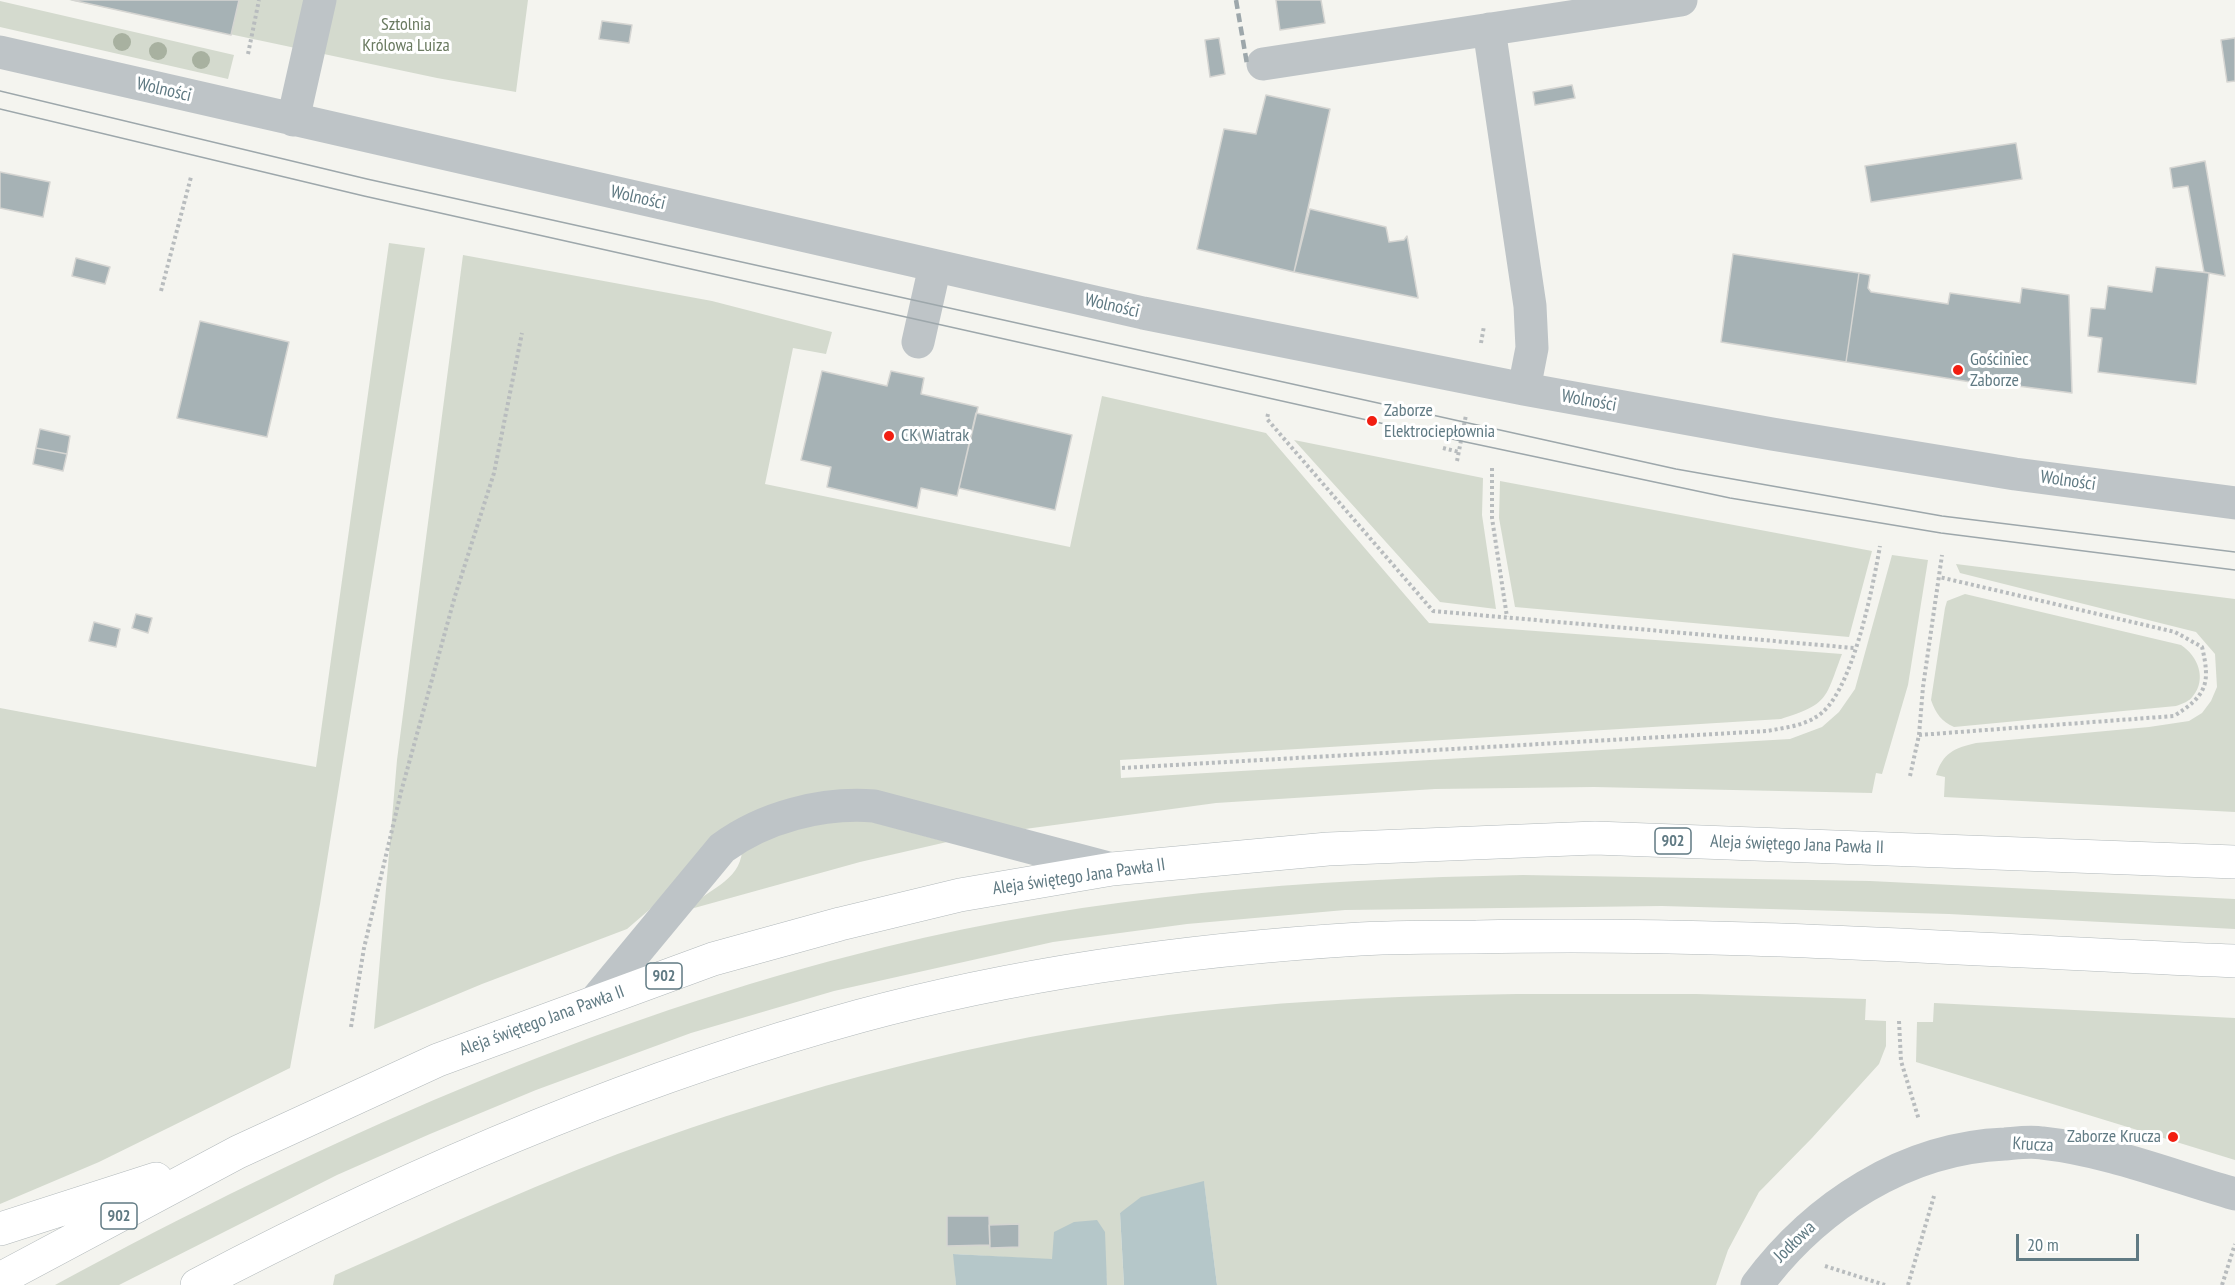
<!DOCTYPE html>
<meta charset="utf-8">
<style>
body{margin:0}
#map{position:relative;width:2235px;height:1285px;overflow:hidden;background:#f4f4ef;font-family:"PT Sans Narrow",sans-serif}
canvas{display:block}
.scale{position:absolute;left:2016px;top:1234px;width:123px;height:27px;box-sizing:border-box;border:3px solid #607a83;border-top:0;padding-left:8px;font-size:18px;line-height:21px;white-space:nowrap;color:#607a83;-webkit-text-stroke:4px #fff;paint-order:stroke}
</style>
<div id="map">
<canvas width="2235" height="1285"></canvas>
<div class="scale">20 m</div>
</div>
<script>
const context = document.querySelector('canvas').getContext('2d');
context.lineJoin = 'round';
function paint(path, color) { context.fillStyle = color; context.fill(path, 'evenodd'); }
function trace(path, color, width, dash) { context.strokeStyle = color; context.lineWidth = width; context.lineCap = dash ? 'butt' : 'round'; context.setLineDash(dash || []); context.stroke(path); }
function label(font, color, halo, rows, align = 'center') {
  context.font = font + ' "PT Sans Narrow",sans-serif'; context.lineWidth = 6; context.setLineDash([]); context.textBaseline = 'middle'; context.strokeStyle = halo; context.fillStyle = color; for (const [text, x, y, turn = 0] of rows) {
    context.save(); context.translate(x, y); context.rotate((+turn || 0) * Math.PI / 180); context.textAlign = isNaN(turn) ? turn : align; if (halo) context.strokeText(text, 0, 0); context.fillText(text, 0, 0); context.restore();
  }
}
paint(new Path2D(`
 M69,0h459l-12,92 -79,-14z
 M0,1l234,54 -6,24 -228,-52z
 M389,243l36,5 -105,656 -30,164 -191,94 -99,42v-496l316,59z
 M463,255l249,46 120,31 -6,22 -33,-6 -28,136 305,63 32,-151 164,37 163,190 413,31c-17,45 -13,50 -61,65l-661,41 1,18 669,-39 32,-12 17,-15 16,-23 37,-134 36,5 -20,125 -26,89 -6,-1 -4,20 -278,-6 -159,2 -219,14 -191,26 -262,-17 -136,117 -145,55 -108,45 23,-269z
 M1294,440l189,38 -1,37 14,94 -56,-7z
 M1500,481l372,70 -23,86 -334,-30 -16,-89z
 M1956,564l279,35v213l-291,-15 1,-20 -9,-2c7,-22 18,-27 40,-32l173,-16 40,-6 13,-8 9,-12 6,-14 -2,-33 -19,-22 -236,-59z
 M1965,594l216,51c17,11 26,34 12,51 -3,5 -11,8 -17,10l-222,21c-13,-6 -18,-13 -23,-27l14,-92 2,-7z
 M854,817l93,25 -87,20 -173,48c18,-20 53,-28 55,-59 31,-20 76,-30 112,-34z
 M1523,875l347,6 365,18v30l-286,-15 -287,-8 -317,4 -158,14 -134,18 -219,49 -143,42 -155,57 -106,44 -93,41 -218,110h-64c264,-143 537,-266 830,-338 208,-52 424,-68 638,-72z
 M1517,994h179l170,5 -1,21 21,1v25l-7,18 -67,74 -53,54 -31,58 -12,35h-499l-13,-103 -84,31 4,72h-17l-2,-22 -151,-9 2,31h-623l2,-10c107,-47 213,-97 324,-136 176,-62 359,-108 544,-128 105,-12 209,-15 314,-17z
 M1934,1003l301,15v142l-319,-98 1,-40h16z`), '#d4dace');
paint(new Path2D(`
 M1204,1181l13,104h-93l-4,-72 21,-16z
 M1097,1220l8,12 2,53h-151l-3,-31 99,5 2,-27 20,-10z`), '#b5c7c9');
const building = new Path2D(`
 M72,0h167l-8,35z
 M1276,0h45l4,23 -45,7z
 M602,21l30,4 -3,18 -30,-4z
 M1219,38l6,36 -15,3 -5,-37z
 M2235,38v43l-8,1 -6,-42z
 M1572,85l3,13 -40,7 -2,-13z
 M1266,95l64,14 -36,163 -97,-23 27,-120 32,5z
 M2016,143l6,36 -151,23 -6,-36z
 M2205,161l20,115 -21,-4 -16,-86 -15,2 -3,-20z
 M0,172l50,10 -7,35 -43,-9z
 M1310,209l76,18 3,15 15,-2 3,-4 11,62 -124,-26z
 M1733,254l126,19 -13,89 -125,-20z
 M76,258l34,9 -5,17 -33,-8z
 M2156,267l53,6 -13,111 -98,-12 4,-34 -14,-2 3,-28 14,1 3,-23 44,6z
 M1859,273l11,2 -2,13 3,4 77,12 2,-11 70,10 2,-15 47,7 3,98 -93,-12 -2,2 -131,-21z
 M200,321l89,21 -22,95 -90,-19z
 M822,371l65,15 4,-15 33,7 -3,16 57,13 -21,89 -36,-8 -4,20 -90,-21 4,-20 -30,-7z
 M976,413l96,22 -17,75 -96,-22z
 M40,429l30,7 -3,18 -31,-6z
 M36,448l31,6 -4,17 -30,-7z
 M136,614l16,4 -4,15 -16,-5z
 M94,622l26,7 -4,18 -27,-6z
 M947,1216h42l1,29 -43,1z
 M1019,1224v23l-29,1 -1,-23z`);
paint(building, '#a6b2b5');
trace(building, '#d5d5d2', 1.5);
const major = new Path2D(`
 M0,1229l156,-50
 M0,1279l238,-127 200,-92 275,-101 127,-35 120,-29 152,-26 216,-20 267,-11 640,24
 M197,1285c212,-111 432,-206 663,-269 159,-43 336,-67 500,-77 39,-2 77,-2 116,-2 253,-6 506,14 759,24`);
trace(major, '#b1b8ba', 34);
trace(new Path2D(`
 M248,54l11,-54
 M161,291l30,-114
 M1481,343l3,-17
 M1268,414l-1,5 166,192 421,37
 M1443,448l16,4
 M1457,461l9,-46
 M1492,468v50l15,99
 M1919,735l255,-19c32,-20 37,-32 28,-69l-27,-15 -236,-55
 M1122,768l645,-37c16,-3 35,-5 49,-14 36,-20 57,-131 64,-171
 M1910,776l9,-41 4,-48 19,-132
 M1899,1021l2,40 18,59
 M351,1027l13,-79 37,-156 54,-196 39,-123 28,-140
 M1825,1266l60,19
 M1908,1285l26,-89
 M2222,1285l13,-41`), '#b8bcbe', 4, [3, 3]);
trace(new Path2D(`
 M1489,29l41,277 2,42 -8,41
 M0,52l1143,261 381,76 248,45 243,40 220,29
 M1263,64l418,-64
 M293,120l27,-120
 M918,342l17,-76
 M596,1000l126,-152c42,-31 100,-46 152,-42l238,63
 M1757,1285c59,-79 148,-137 248,-141 12,-1 25,-3 37,-1 65,7 130,33 193,51`), '#bec4c7', 33);
trace(major, '#fff', 33);
trace(new Path2D(`
 M0,91l367,88 1309,290 266,47 293,36
 M0,109l364,87 1097,245 269,57 211,35 294,37`), '#9da7ab', 1.5);
trace(new Path2D(`
 M1236,0l11,64`), '#9da7ab', 4.5, [9, 4.5]);
context.fillStyle = '#a8b1a0';
for (const [x, y] of [
 [122,42],
 [158,51],
 [201,60]
]) { context.beginPath(); context.arc(x, y, 9, 0, 2 * Math.PI); context.fill(); }
for (const [x, y, r, color] of [
 [1958,370,6,"#f21e11"],
 [1372,421,6,"#f21e11"],
 [889,436,6,"#f21e11"],
 [2173,1137,6,"#f21e11"]
]) { const dot = new Path2D(); dot.arc(x, y, r, 0, 2 * Math.PI); context.fillStyle = color; context.fill(dot); trace(dot, '#fff', 2); }
for (const [x, y, w] of [
 [1673,841,36],
 [664,976,36],
 [119,1216,36]
]) { const box = new Path2D(); box.roundRect(x - w / 2, y - 13, w, 26, 4.5); context.fillStyle = '#fff'; context.fill(box); trace(box, '#607a83', 1.5); }
label('bold 16px', '#607a83', null, [
 ["902",1673,841],
 ["902",664,976],
 ["902",119,1216]
]);
label('18px', '#6a7a60', '#fff', [
 ["Sztolnia",406,25],
 ["Królowa Luiza",406,46]
]);
label('18px', '#607a83', '#fff', [
 ["Wolności",164,90,13],
 ["Wolności",638,198,13],
 ["Wolności",1112,306,13],
 ["Wolności",1589,401,10],
 ["Wolności",2068,481,8],
 ["Aleja świętego Jana Pawła II",1797,845,2],
 ["Aleja świętego Jana Pawła II",1079,877,-8],
 ["Aleja świętego Jana Pawła II",542,1021,-20],
 ["Krucza",2033,1145,3],
 ["Jodłowa",1795,1242,-44]
]);
label('18px', '#607a83', '#fff', [
 ["Gościniec",1970,360],
 ["Zaborze",1970,381],
 ["Zaborze",1384,411],
 ["Elektrociepłownia",1384,432],
 ["CK Wiatrak",901,436],
 ["Zaborze Krucza",2161,1137,"right"]
], 'left');
</script>
